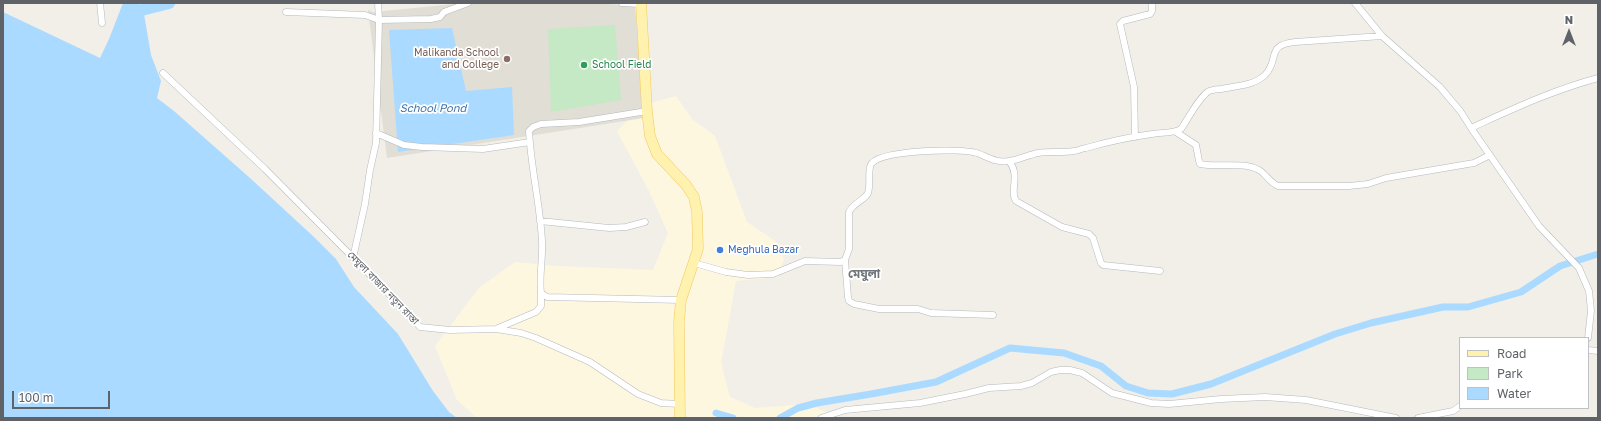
<!DOCTYPE html>
<meta charset="utf-8">
<style>
body{margin:0}
#map{position:relative;width:1601px;height:421px;overflow:hidden;background:#f1efe8;font-family:"Golos Text",sans-serif}
canvas{display:block}
.frame{position:absolute;inset:0;border:4px solid #5f6368;pointer-events:none}
.legend{position:absolute;left:1459px;top:337px;width:130px;height:72px;box-sizing:border-box;background:#fff;border:1px solid #bfc1c3;margin:0;padding:5px 7px;list-style:none;font-size:12px;color:#5f6368}
.legend li{display:flex;align-items:center;gap:8px;height:20px}
.legend b{width:20px;border:1px solid #bfc1c3}
.north{position:absolute;left:1549px;top:12px;width:40px;height:40px;-webkit-text-stroke:3px #fff;paint-order:stroke;rotate:0deg;font-size:11px;font-weight:700;line-height:16px;text-align:center;color:#5f6368}
.north::after{content:'';display:block;margin:auto;width:14px;height:18px;background:#5f6368;clip-path:polygon(50% 0,100% 100%,50% 72%,0 100%)}
.scale{position:absolute;left:12px;top:391px;width:98px;height:18px;box-sizing:border-box;border:2px solid #5f6368;border-top:0;padding-left:5px;font-size:12px;line-height:14px;white-space:nowrap;color:#5f6368;-webkit-text-stroke:3px #fff;paint-order:stroke}
</style>
<div id="map">
<canvas width="1601" height="421"></canvas>
<div class="frame"></div>
<ul class="legend">
<li><b style="height:5px;background:#fff2af"></b>Road</li>
<li><b style="height:11px;background:#c5e8c5"></b>Park</li>
<li><b style="height:11px;background:#aadaff"></b>Water</li>
</ul>
<div class="north">N</div>
<div class="scale">100 m</div>
</div>
<script>
const context = document.querySelector('canvas').getContext('2d');
context.lineJoin = 'round';
function paint(path, color) { context.fillStyle = color; context.fill(path, 'evenodd'); }
function trace(path, color, width, dash) { context.strokeStyle = color; context.lineWidth = width; context.lineCap = dash ? 'butt' : 'round'; context.setLineDash(dash || []); context.stroke(path); }
function label(font, color, halo, rows, align = 'center') {
  context.font = font + ' "Golos Text","Noto Sans Bengali",sans-serif'; context.lineWidth = 3.5; context.setLineDash([]); context.textBaseline = 'middle'; context.strokeStyle = halo; context.fillStyle = color; for (const [text, x, y, turn = 0] of rows) {
    context.save(); context.translate(x, y); context.rotate((+turn || 0) * Math.PI / 180); context.textAlign = isNaN(turn) ? turn : align; if (halo) context.strokeText(text, 0, 0); context.fillText(text, 0, 0); context.restore();
  }
}
paint(new Path2D(`
 M676,96l16,23 23,17 32,86 28,19 9,18 -6,18 -42,4 -15,82 9,34 25,11 54,-4 29,14h-361l-20,-18 -22,-54 44,-58 36,-26 41,4 97,4 15,-37 -20,-44 -31,-58 26,-26z`), '#fef7e0');
paint(new Path2D(`
 M465,3h130l40,3 9,112 -257,40 -19,-148 5,2z`), '#e1ded6');
paint(new Path2D(`
 M615,25l6,75 -70,12 -3,-83z`), '#c5e8c5');
paint(new Path2D(`
 M123,3h15l6,11 7,41 10,26 -4,17 17,13 76,67 64,59 22,22 18,28 44,47 35,57 16,21 8,6h-454v-406l97,46 9,-19z
 M452,28l14,63 46,-4 2,48 -116,17 -9,-122z`), '#aadaff');
trace(new Path2D(`
 M716,413l17,5
 M780,418l18,-10 19,-5 54,-9 65,-12 74,-34 54,5 37,13 25,20 22,7 24,1 39,-10 124,-50 36,-11 72,-16h25l53,-15 39,-26 38,-12`), '#aadaff', 7);
trace(new Path2D(`
 M126,14l43,-11`), '#aadaff', 12);
const minor = new Path2D(`
 M100,3l2,20
 M378,3l1,17 52,-1 9,-2 4,-5 24,-9
 M622,3l19,1
 M1355,3l27,33 58,51 21,25 10,16c42,-19 82,-38 127,-50
 M286,12l79,3 14,5 -3,123 -6,27 -5,34 -12,54
 M163,73l102,96 134,135 21,23 30,3 46,-1 25,4 15,5 54,24 48,32 23,9 18,1
 M647,111l-68,11 -38,2 -8,3 -4,4c2,37 11,73 13,110 1,17 -3,35 -1,52l6,4 134,3
 M1471,128l68,98 40,42 10,23 2,20 -3,27
 M1176,132l20,13 3,16 1,3c19,4 43,-3 59,6 7,4 10,12 19,16h71l19,-2 18,-6 88,-15 16,-8
 M376,133l28,12 18,2 61,2 47,-7
 M1135,137l-1,-50 -14,-63 3,-3 27,-7 2,-3v-8
 M1009,161c12,15 0,30 7,40l46,26 27,7 4,4 8,25 2,2 57,6
 M540,221l69,7 17,-1 19,-5
 M845,260l3,37 1,4 5,3 25,5h39l13,4 62,2
 M694,263l32,9 22,3 25,-1 32,-13 35,1 5,-2 4,-11v-37c5,-10 16,-12 19,-19 3,-8 -1,-25 4,-30 12,-13 88,-15 105,-10 11,4 18,10 32,8 9,-1 19,-6 29,-8 12,-2 25,0 36,-2 4,0 8,-3 12,-3 21,-6 44,-11 66,-14 10,-2 20,0 29,-5 7,-10 18,-32 28,-38 3,-1 8,-2 12,-2 15,-3 32,-3 44,-14 15,-15 0,-30 30,-33l87,-6
 M498,328l38,-16 5,-6v-13
 M1588,350l10,1
 M821,418l24,-8 75,-7 45,-9 24,-6 32,-2 11,-3 19,-11 9,-2h10l12,3 30,20 39,10 18,1 52,-5 44,-2 41,3 90,18
 M1418,418l35,-7 7,-5`);
const primary = new Path2D(`
 M641,3l6,108 3,25 7,18 29,31 8,12 3,15 1,37 -17,51 -2,22 1,96`);
trace(minor, '#b5b8bc', 7);
trace(primary, '#f2c960', 11);
trace(minor, '#fff', 6);
trace(primary, '#fff2af', 10);
for (const [x, y, r, color] of [
 [507,59,4,"#8d6e63"],
 [584,65,4,"#2e9e5b"],
 [720,250,4,"#3f7fe0"]
]) { const dot = new Path2D(); dot.arc(x, y, r, 0, 2 * Math.PI); context.fillStyle = color; context.fill(dot); trace(dot, '#fff', 1.5); }
label('10px', '#785e54', '#fff', [
 ["Malikanda School",499,53],
 ["and College",499,65]
], 'right');
label('10px', '#27864d', '#fff', [
 ["School Field",592,65]
], 'left');
label('10px', '#366cbe', '#fff', [
 ["Meghula Bazar",728,250]
], 'left');
label('10px', '#5f6368', '#fff', [
 ["মেঘুলা বাজার নতুন রাস্তা",383,288,46]
]);
label('italic 11px', '#4174aa', '#fff', [
 ["School Pond",433,109]
]);
label('bold 12px', '#70757a', '#fff', [
 ["মেঘুলা",864,274]
]);
</script>
